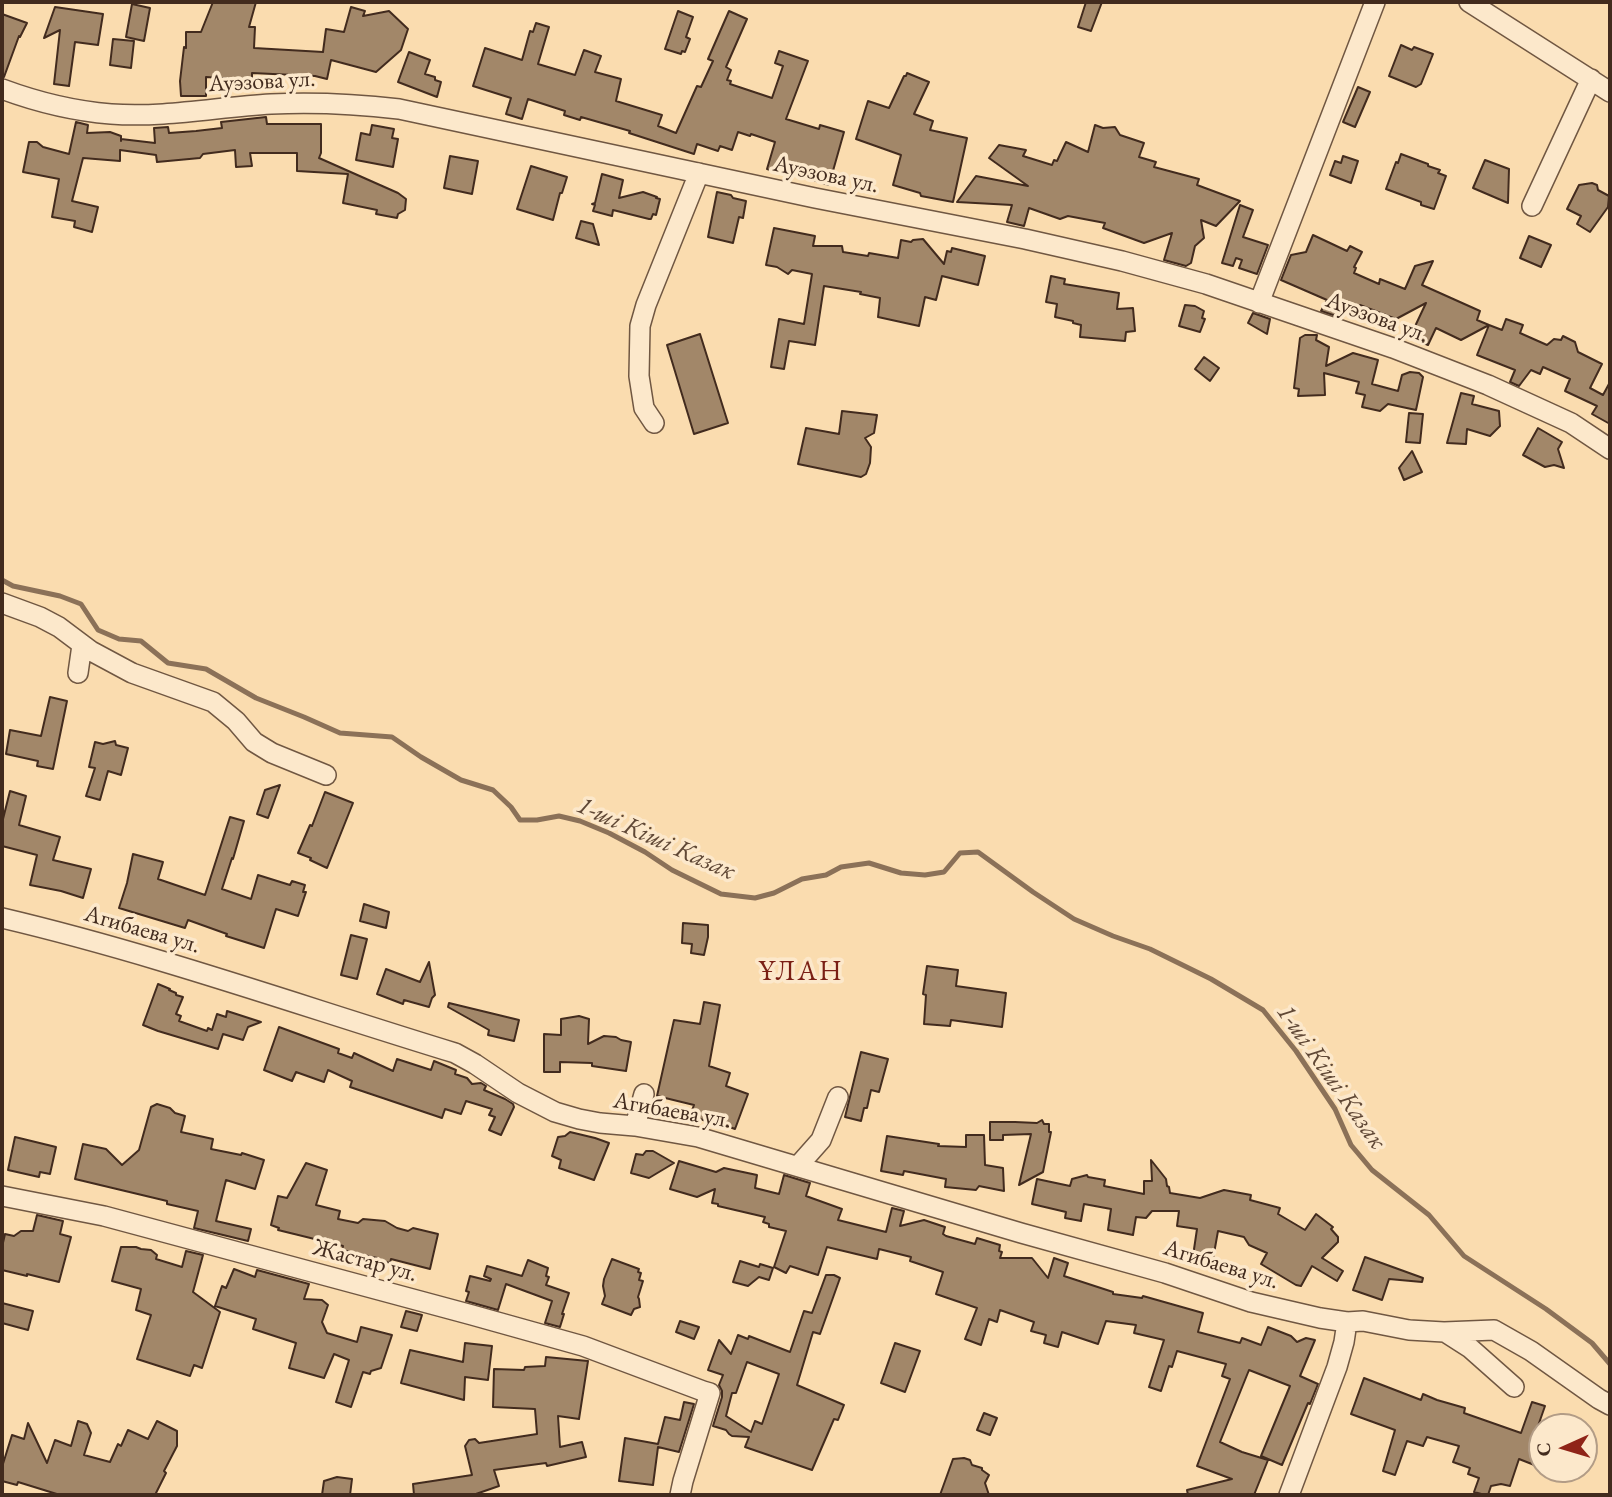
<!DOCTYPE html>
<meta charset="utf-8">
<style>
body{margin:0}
#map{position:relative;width:1612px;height:1497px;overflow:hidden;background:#fadcaf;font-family:"EB Garamond",serif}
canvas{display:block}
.frame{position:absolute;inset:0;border:4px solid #422b1e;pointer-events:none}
.north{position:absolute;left:1528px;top:1413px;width:70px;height:70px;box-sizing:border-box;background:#fce8cb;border:2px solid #b29c86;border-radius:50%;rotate:266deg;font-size:19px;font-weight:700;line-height:28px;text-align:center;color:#422b1e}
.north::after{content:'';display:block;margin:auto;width:24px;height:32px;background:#8f2418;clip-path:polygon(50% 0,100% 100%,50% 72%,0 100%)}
</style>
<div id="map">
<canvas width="1612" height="1497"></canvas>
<div class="frame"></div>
<div class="north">С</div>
</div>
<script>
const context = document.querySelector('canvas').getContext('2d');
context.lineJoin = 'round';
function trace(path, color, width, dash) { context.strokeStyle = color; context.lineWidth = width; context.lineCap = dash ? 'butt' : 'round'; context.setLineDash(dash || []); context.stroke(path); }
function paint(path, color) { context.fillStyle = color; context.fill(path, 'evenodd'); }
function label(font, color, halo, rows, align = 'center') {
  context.font = font + ' "EB Garamond",serif'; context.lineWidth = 7; context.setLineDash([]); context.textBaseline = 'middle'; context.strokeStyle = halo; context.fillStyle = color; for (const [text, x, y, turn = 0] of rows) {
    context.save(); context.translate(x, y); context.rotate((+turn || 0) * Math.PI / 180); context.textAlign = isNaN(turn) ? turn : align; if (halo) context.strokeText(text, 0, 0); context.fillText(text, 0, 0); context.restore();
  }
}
trace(new Path2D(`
 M2,580l11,6 47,10 21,8 17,26 21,9 22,2 27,22 38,6 50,29 48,19 36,16 52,4 29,20 40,23 32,10 18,17 9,13h17l22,-4 21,5 29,12 36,19 27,18 49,24 34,4 19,-5 28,-14 24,-4 15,-8 28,-4 32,10 24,2 19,-3 16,-19 18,-1 55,40 41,27 39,17 37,13 61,30 52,31 33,41 39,58 16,36 21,25 57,45 35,41 82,53 46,34 18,21`), '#8b7158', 5);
const building = new Path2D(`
 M213,2h43l-7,25h6l-1,21 69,4 3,-23 18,3 7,-25 14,4 -2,5 26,-5 19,18 -7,21 -25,22 -45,-12 -4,19 -12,-3 -63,-3v7l-46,-3v19h-25l-1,-15 4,-34 2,1v-16h15z
 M1086,2h16l-11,29 -13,-4z
 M132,4l18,4 -6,33 -18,-4z
 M55,7l48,7 -5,31 -23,-3 -6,44 -15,-2 6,-54 -16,8z
 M678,11l15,6 -7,20 4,2 -5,13 -3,-1 -1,3 -16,-5z
 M729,11l18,8 -21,48 5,3 -4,10 4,1 -1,3 42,14 11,-32 -8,-3 4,-12 29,10 -22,58 33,10 1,-4 24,7 -15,53 -39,-12 -3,2 -20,-6 8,-27 -24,-8 -1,2 -12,-4 -6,18 -12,-4 -2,5 -21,-7 -3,10 -65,-21 1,-2 -49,-14 -1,3 -16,-5 1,-4 -37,-12 -6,20 -16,-5 5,-16 -38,-12 12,-38 37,12 8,-29 3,1 3,-9 13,4 -11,37 37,11 9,-25 17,6 -6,16 26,7 -5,22 46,14 -4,11 18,7 21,-47 4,1 12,-26 -5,-2z
 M2,14l25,9 -7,14 -1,-1 -15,41h-2z
 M113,39l21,2 -3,27 -21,-3z
 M1401,45l11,5 2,-3 19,7 -12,30 -5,3 -27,-11z
 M409,52l21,8 -5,14 10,3v3l6,2 -4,15 -39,-15z
 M907,73l22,9 -15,32 19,7 -3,9 37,8 -14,64 -32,-6 -1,-3 -27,-8 8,-30 -45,-16 12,-38 21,7 15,-32h2z
 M1358,87l12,5 -15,35 -12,-5z
 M266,117l1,7h54v29l-2,5 79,35 8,6 -1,11 -7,4 -1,4 -21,-4 1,-4 -34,-7 5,-29 -51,-3v-18h-47l2,13 -16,1 -1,-17 -32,4 -3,4 -43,4 -1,-7 -36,-5v11l-37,-3 -11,43 26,6 -6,25 -18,-5 1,-6 -23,-4 7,-38 -36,-7 6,-30h8l6,5 26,7 7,-32 12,3 -1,8 23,-1 11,4v5v-2l34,4 -1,-15 14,-1 1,6 27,-2 26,-3 -1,-6z
 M372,125l22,4 -2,9 6,1 -5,28 -37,-7 5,-27 9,2z
 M1095,125l8,3 12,-1 5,8 24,8 -5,14 17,5 -2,5 45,12 -2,6 43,16 -24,25 -15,-6 3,18 -9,8 -4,17 -5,3 -22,-6 8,-27 -28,10 -41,-15 2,-5 -37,-7 -8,3 -31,-11 -5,18 -17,-4 5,-17 -55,-3 19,-26 52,10 -39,-28 10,-13 27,5 -3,6 29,9 2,-5 3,1 9,-19 22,10z
 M1401,154l27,10v2l12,4 -2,3 8,3 -12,33 -13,-4v-3l-35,-13 10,-27 2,1z
 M450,156l28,5 -6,33 -28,-6z
 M1343,156l15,5 -7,22 -21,-8 5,-14 6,2z
 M1485,160l24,9 -1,34 -35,-15z
 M531,166l36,11 -5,16h-2l-7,27 -36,-11z
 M602,174l21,6 -4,18 24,-6 14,5 -1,1 4,1 -4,16 -3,-1 -2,5h-2l-36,-9 -1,6 -19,-5 2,-6 -3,-1 3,-1z
 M1592,183l5,2 1,5 11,6 -1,11 -18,25 -13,-8 4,-8 -14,-7 12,-24z
 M717,192l14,3 2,3 13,3 -3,17 -4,-1 -6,26 -25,-6z
 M1240,205l13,5 -10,27 25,8 -11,29 -18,-6 3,-8 -6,-2 -3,8 -11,-3z
 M581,221l12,3 6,21 -23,-7z
 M774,228l41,8 -2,10h29l1,6 25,4 1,-3 29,5 3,-18 10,2 2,-2 10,-1 21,25 3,-13 4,1 1,-4 33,8 -7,29 -36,-9 -6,24 -11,-3 -6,29 -41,-9 2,-19 -20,-4 1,-2 -37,-6 -9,59 -26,-4 -5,28 -13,-2 8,-48 25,5 8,-50 -20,-4 -4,4 -11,-7 -11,-2z
 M1313,235l34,16 3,-5 12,6 -8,15 2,1 -2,5 25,11 1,-5 25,10 10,-23 18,-5 -11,24 58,26 -3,9 12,5 -28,15 -25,-12 -8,17 -18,-8 16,-34 -30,16 -36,-14 -3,7 -15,-7 -6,11 -15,-5 6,-11 -46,-20 10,-25 15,-3z
 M1529,236l22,9 -10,22 -21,-9z
 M1051,276l14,3 -1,5 55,9 -2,16 16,-1 2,23 -9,1 -1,9 -45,-4 1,-12 -8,-2v-2l-18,-4 2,-13 -11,-2z
 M1185,305l10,1 9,5 -2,7 3,1 -5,13 -21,-6z
 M1253,313l17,6 -3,15 -19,-11z
 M1506,319l17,6 -3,8 27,12 7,-6 7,1 2,-4 12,6 3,10 24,12 -12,24 13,7 7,-13v42l-18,-10 5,-8 -32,-15 5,-12 -27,-12 -3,7 -9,-4 -12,16 -9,-4 5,-12 -38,-15 12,-30 13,5z
 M700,334l28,89 -34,11 -27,-89z
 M1305,335h12l-1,5 13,7 -3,19 27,-13 25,7 -6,24 26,7 4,-16 8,-3 9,1 4,4 -7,33 -28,-6 -8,7 -18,-4 3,-12 -9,-2 3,-11 -35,-9 1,22 -27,1 1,-7 -5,-1 6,-50z
 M1204,357l15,11 -9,13 -15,-12z
 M1461,393l13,3 -2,8 27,7 1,15 -10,10 -23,-7 -1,15 -19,-1z
 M842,411l35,4 -3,18 -9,5 6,9 -1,16 -4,11 -5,3 -63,-13 8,-36 33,6z
 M1409,413l14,1 -3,29 -14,-1z
 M1538,428l24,14 -4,7 6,19 -10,-3 -9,2 -22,-12z
 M1412,451l10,21 -18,8 -5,-12z
 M50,697l17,4 -14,68 -16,-3 1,-5 -32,-7 4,-24 31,6z
 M115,741l1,4 12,3 -7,27 -13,-4 -8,29 -14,-4 9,-28 -6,-1 6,-25 8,2z
 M280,785l-12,33 -11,-4 8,-24z
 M10,791l16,5 -7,29 41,12 -7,23 38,9 -8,29 -22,-7 -31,-6 7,-30 -35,-9v-23z
 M325,792l28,11 -26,65 -17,-8 1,-2 -13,-5 12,-28 2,1z
 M230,817l14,4 -11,38 -1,-1 -10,31 29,10 7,-24 32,10 2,-4 13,4 -2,7h3l-8,24 -22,-7 -12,39 -38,-12 1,-2 -39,-14 -3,8 -66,-20 8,-25 6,-29 30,8 -5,17 47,16z
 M364,904l25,8 -3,16 -26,-7z
 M683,923l25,2v12l-4,18 -13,-2 1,-9 -10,-1z
 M351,935l16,4 -10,40 -16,-4z
 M429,962l6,33 -3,3 -3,9 -25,-7 -1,4 -26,-10 9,-25 34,13z
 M927,966l31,4 -2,16 50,7 -4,34 -51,-7 -1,6 -26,-2 2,-29 -3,-1z
 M158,984l12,5 -1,1 7,3v2l7,2 -7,17 5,2 -2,5 28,10 1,-3 4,2 5,-16 9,3 1,-6 34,11 -13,5 -5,13 -20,-6 -5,15 -60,-18 -15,-6z
 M704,1002l16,3 -11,61 21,7 -4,13 22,8 -13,35 -22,-8v2l-23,-7 4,-11 -37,-9 17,-76 26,4z
 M449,1003l70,17 -5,21 -26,-6 1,-5 -41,-23z
 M579,1016l10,3 -1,25 16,-8 12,1 5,3 10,2 -5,29 -34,-5v-3l-32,-1v10h-16v-38l17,1v-16z
 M279,1027l60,22 -1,4 14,5 2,-5 39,18 4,-12 34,11 3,-9 22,9 -1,4 12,4 5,6 9,-1 5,3 -2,4 21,9 8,5 1,3 -13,28 -12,-5 6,-13 -6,-2 3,-6 -26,-8 -5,13 -16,-5 -3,9 -92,-31 2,-6 -24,-11 -4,12 -28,-10 -4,9 -28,-11z
 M861,1052l27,7 -9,33 -8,-2 -4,18h-3l-3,13 -16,-4z
 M157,1104l13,4 5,5 10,3 -4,16 32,7 -2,10 30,6 1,-2 22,7 -9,29 -29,-9 -10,41 35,8 -3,12 -54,-13 4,-17 -31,-7v-3l-92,-22 8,-35 23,5 16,16 17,-15 12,-43z
 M1042,1120l2,4h5v8h2l-8,40 -24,13 12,-51 -28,1v5h-13v-18h25l22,1z
 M570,1132l25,6 14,5 -15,37 -35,-12 2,-8 -9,-4 6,-19 7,-1z
 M966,1135h18l1,30 18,3 1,23 -25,-5 -3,4 -31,-3 1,-8 -42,-8 -1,4 -22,-4 6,-35 52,8 -1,2 28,1z
 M15,1137l41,10 -6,27 -10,-2 -1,5 -31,-7z
 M646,1151h7l21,12 -25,15 -18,-5 5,-19 7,1z
 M1151,1160l15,19 1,7 2,1 1,6 30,5 24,-8 27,5 -1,5 30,8 -2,6 27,16 11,-16 17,13 -2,2 7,8v5l-16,16 21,13 -6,10 -25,-15 -11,20 -5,-1 -35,-21 6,-11 -18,-8 -5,-8 -26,-6 -5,28 -20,-3 4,-27 -20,-3 2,-15h-27l-6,7 -10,-1 -3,18 -25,-5 3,-21 -27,-5 -3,17 -16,-3 1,-6 -34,-8 5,-25 33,7 2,-7 15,-4 1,2 17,3 -1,6 40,8v-13h8z
 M679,1161l37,11 8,-4 33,7 -2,13 24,6 5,-19 26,8 -4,13 36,13 -4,11 48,12 6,-24 12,3 -4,15 24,-6 21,7 -2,7 3,2 29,8 2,-6 23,7 -1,6 3,1 -2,6h32l16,20 6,-20 14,5 -4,13 49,16v2l29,4 1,-2 60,17 -5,19 42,11 2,-5 19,7 7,-18 23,9 6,6 9,-4 9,2 -15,36 18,8 -8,20 -2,-1 -26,62 -21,-9 29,-70 -41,-16 -29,72 22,10 26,8 -14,35h-66l-1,-5 45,-11 -35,-13 33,-87 -8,-3 4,-12 -49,-13 -5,16 -3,-1 -8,25 -12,-4 15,-47 -30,-7 2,-8 -30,-4 -8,23 -36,-12 -4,15 -14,-4 2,-8 -15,-4 3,-9 -34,-12 -3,12 -8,-3 -8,26 -16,-6 12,-31 -41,-14 7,-22 -33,-11 1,-4 -32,-8 -2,10 -50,-12 -9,28 -28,-9 -4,7 -12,-6 12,-36 -17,-4v-3l-6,-2 2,-5 -47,-11v-2l-6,-1 3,-14 -18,8 -27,-8z
 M306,1163l21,7 -11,35 24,6 -2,8 20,4 5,-4 22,2 12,7 11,3 5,-3 25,6 -8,35 -39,-10 -1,4 -13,-3v-2l-35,-8 1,-4 -65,-16 1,-2 -8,-3 7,-29 9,2z
 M37,1215l26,6 -3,13 11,3 -12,45 -32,-8v2l-25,-6v-23l3,-13 9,2 7,-5h12z
 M121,1247h15l5,2 10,1 6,5 -1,4 26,8 4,-16 17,4 -10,37 27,20 -18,56 -8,-3 -4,11 -53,-17 14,-44 -15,-5 5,-21 -29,-8z
 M1365,1257l58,21 -1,4 -33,-3 -7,21 -29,-10z
 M612,1259l27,10 -1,3 3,1 -2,7 4,1 -5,16 1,2 1,8 -6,2 -3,6 -29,-11 3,-8 -2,-10 1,-7z
 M528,1260l20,8 -2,8 3,1 -3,8 23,8 -7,21h2l-4,13 -15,-4 7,-22 -46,-17 -8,26 -32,-9 3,-9 -3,-1 4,-15 20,5 1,-2 -7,-3 3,-10 35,10z
 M740,1261l19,6 1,-3 13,4 -4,12 -10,-3 -11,9 -15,-4z
 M234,1269l21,8 2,-7 52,14 -5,15 18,1 6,5 -6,17 5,11 30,9 4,-15 31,8 -11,33 -10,3 -1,3 -7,-2 -12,35 -15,-5 13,-42 -15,-6 -10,24 -35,-10 7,-25 -43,-14 3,-10 -41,-13 7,-20 4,2z
 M826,1275h8l6,3 -20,56 -7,-2 -16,53 47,20 -6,15 -4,-1 -22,51 -67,-23 4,-10 -17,-1 -3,-2 -3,-4 -13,-4 9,-29v-6l-3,-6 4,-10 -15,-5 11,-30 12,14 7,-19 10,4 1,-3 41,16 14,-41 8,2zM747,1362l32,12 -17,50 -7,-3 -4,11 -25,-16 6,-23h4z
 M2,1303l31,8 -5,19 -26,-7z
 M406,1311l16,4 -5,16 -16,-4z
 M680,1321l19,6 -5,12 -18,-7z
 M465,1343l27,3 -4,34 -23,-3 -1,23 -63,-17 9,-33 53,12z
 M895,1343l25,8 -15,41 -24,-9z
 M546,1357l42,4 -9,58 -21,-3 2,31 22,-5 4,15 -39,9 -1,-3 -52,7 5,16 -26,9h-59l-1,-11 59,-9 -7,-29 4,-6 6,-1 4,4 58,-9 -2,-25 -42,-2 1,-38 30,1 1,-3 20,-1z
 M1364,1378l57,22 2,-6 14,6 28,8 -1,5 57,20 11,-31 13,4 -15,43 12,4v15l-23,-9 -9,27 -9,-2 -10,2 -3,9h-3l-11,-3 5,-14 -11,-4 2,-6 -17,-6 6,-16 -32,-9 -4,9 -16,-5 -12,34 -12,-4 12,-41 -44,-16z
 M684,1402l10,2 -15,48 -21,-5 -5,38 -34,-4 6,-43 33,6 7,-27 15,3z
 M984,1413l13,5 -7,17 -13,-5z
 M78,1421l9,3 4,9 -7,22 26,7 8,-18 3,2 7,-16 20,9 9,-18 20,10v15l-13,25 2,2 -11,22h-95l-42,-13 -1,3 -15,-4v-14l10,-32 12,4 4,-16 19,40 8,-23 16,6z
 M964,1458l6,2 2,5 10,3v2l7,5 -4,8 4,12h-49l13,-36z
 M337,1477l15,2 -2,16h-28l2,-14z`);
paint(building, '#a28769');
trace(building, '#422b1e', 2);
const minor = new Path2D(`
 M1469,2l141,90
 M2,89c35,13 72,22 109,25 53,4 107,-7 160,-10 43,-2 85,0 128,5l416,89 210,41 97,22 84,23 187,64 95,37 83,38 39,26
 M1532,206l59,-127
 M1259,303l116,-301
 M654,423l-10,-15 -5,-32 1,-50 6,-21 53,-132
 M2,603l38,14 19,10 32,24 41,22 81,29 23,19 18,21 18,11 54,22
 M78,673l4,-28
 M2,918c153,36 302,89 453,135l20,11 43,29 37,19 24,7 21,4 35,3 63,11 323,96 144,40 86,29 69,16 27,4 16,-1 46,9 35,2 50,-2 37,21 68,48 11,6
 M635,1126l9,-32
 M798,1166l23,-26 17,-43
 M2,1196l102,20 368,99 111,31 120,45 7,2 -27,88 -3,14
 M1445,1332l25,16 44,39
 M1289,1495l48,-128 7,-25 3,-20`);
trace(minor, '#705742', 22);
trace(minor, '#fce8cb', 19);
label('24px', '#422b1e', '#fce8cb', [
 ["Ауэзова ул.",262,82,-3],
 ["Ауэзова ул.",826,175,12],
 ["Ауэзова ул.",1377,318,20],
 ["Агибаева ул.",142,930,16],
 ["Агибаева ул.",672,1111,10],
 ["Жастар ул.",365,1261,15],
 ["Агибаева ул.",1221,1265,17]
]);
label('italic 26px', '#604836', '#fce8cb', [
 ["1-ші Кіші Казак",656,839,24],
 ["1-ші Кіші Казак",1331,1077,55]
]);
context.letterSpacing = '2px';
label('28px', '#7a1f14', '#fce8cb', [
 ["ҰЛАН",801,972]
]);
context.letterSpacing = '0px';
</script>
